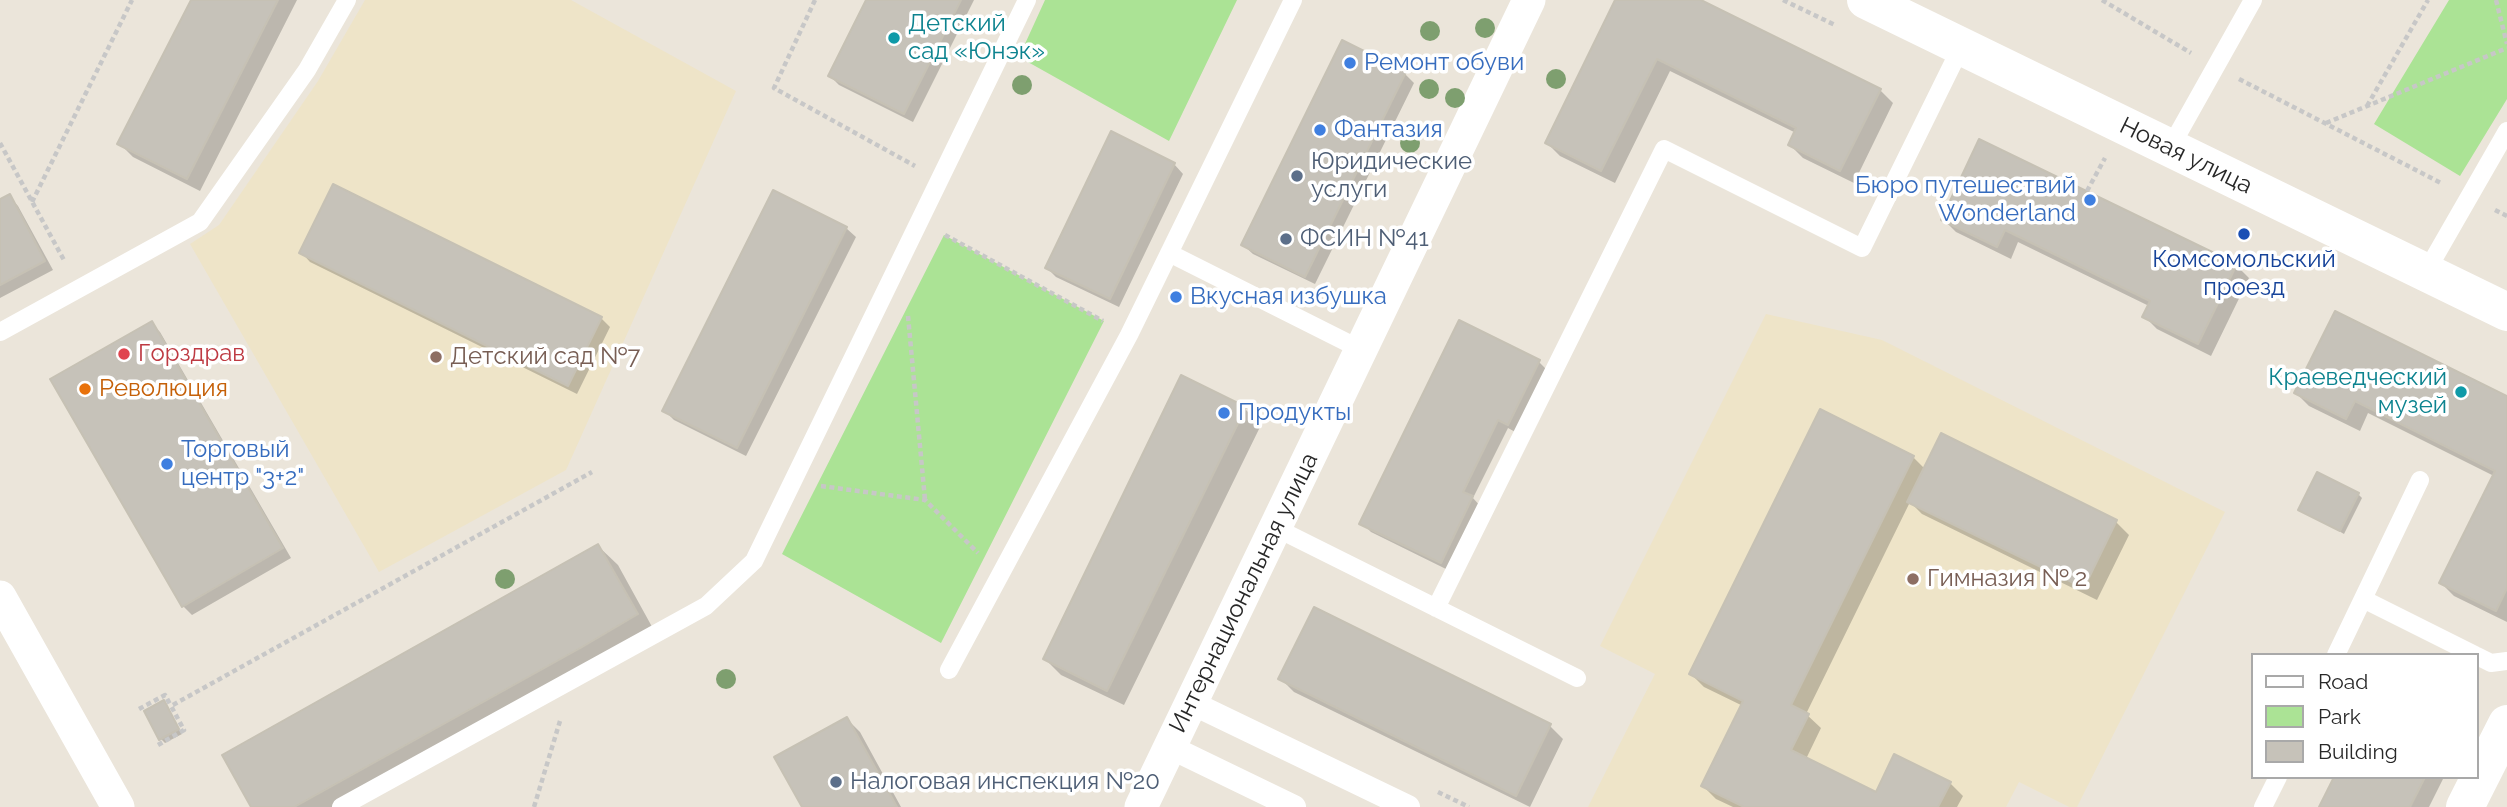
<!DOCTYPE html>
<meta charset="utf-8">
<style>
body{margin:0}
#map{position:relative;width:2507px;height:807px;overflow:hidden;background:#ebe5da;font-family:Raleway,sans-serif}
canvas{display:block}
.legend{position:absolute;left:2251px;top:653px;width:228px;height:126px;box-sizing:border-box;background:#fff;border:2px solid #a9a9a9;margin:0;padding:9px 12px;list-style:none;font-size:21px;color:#282828}
.legend li{display:flex;align-items:center;gap:14px;height:35px}
.legend b{width:35px;border:2px solid #a9a9a9}
</style>
<div id="map">
<canvas width="2507" height="807"></canvas>
<ul class="legend">
<li><b style="height:9px;background:#fff"></b>Road</li>
<li><b style="height:19px;background:#abe395"></b>Park</li>
<li><b style="height:19px;background:#c6c2b9"></b>Building</li>
</ul>
</div>
<script>
const context = document.querySelector('canvas').getContext('2d');
context.lineJoin = 'round';
function paint(path, color) { context.fillStyle = color; context.fill(path, 'evenodd'); }
function trace(path, color, width, dash) { context.strokeStyle = color; context.lineWidth = width; context.lineCap = dash ? 'butt' : 'round'; context.setLineDash(dash || []); context.stroke(path); }
function label(font, color, halo, rows, align = 'center') {
  context.font = font + ' Raleway,sans-serif'; context.lineWidth = 7; context.setLineDash([]); context.textBaseline = 'middle'; context.strokeStyle = halo; context.fillStyle = color; for (const [text, x, y, turn = 0] of rows) {
    context.save(); context.translate(x, y); context.rotate((+turn || 0) * Math.PI / 180); context.textAlign = isNaN(turn) ? turn : align; if (halo) context.strokeText(text, 0, 0); context.fillText(text, 0, 0); context.restore();
  }
}
paint(new Path2D(`
 M365,0h206l165,91 -170,379 -187,102 -189,-328 29,-19 99,-144z
 M1766,314l116,26 343,172 -148,295h-8l-50,-25 -13,25h-418l67,-133 -55,-28z`), '#eee4c8');
paint(new Path2D(`
 M1045,0h192l-68,141 -150,-84z
 M2449,0h58v99l-47,77 -86,-52z
 M944,235l160,86 -163,322 -159,-89z`), '#abe395');
paint(new Path2D(`
 M193,0h104l-97,191 -67,-34 -13,-13z
 M868,0h106l-61,122 -74,-37 -9,-9z
 M1617,0h80l183,90 13,13 -39,80 -51,-25 -13,-13 6,-12 -126,-62 -55,112 -55,-27 -13,-13z
 M1405,74l9,9 -99,201 -62,-30 -10,-9z
 M1112,134l62,30 9,10 -64,133 -63,-30 -9,-9z
 M774,192l72,36 10,9 -110,219 -72,-36 -9,-9z
 M9,196l9,10 35,64 -53,28v-97z
 M1943,219l293,46 13,13 -38,78 -54,-27 -13,-13 5,-10 -131,-64 -7,17 -55,-27z
 M301,252l300,66 9,9 -33,67 -267,-132z
 M151,323l9,9 131,226 -99,57 -9,-9z
 M1539,362l9,9 -31,62 -9,-5 -35,70 8,9 -31,64 -79,-39 -9,-9z
 M1182,378l63,31 16,16 -137,280 -63,-30 -16,-16z
 M2296,393l211,5v224l-53,-26 -13,-13 53,-107 -126,-63 -8,18 -51,-25z
 M1941,435l175,87 13,13 -32,65 -175,-86 -12,-12 -104,212 15,14 -15,31 71,35 73,-11 13,13 -6,11h-224l-17,-8 -13,-13 40,-80 -39,-19 -13,-13 222,-217 12,12z
 M2358,494l4,4 -18,36 -44,-25z
 M598,546l20,19 38,69 -307,173h-96z
 M1314,610l236,116 13,13 -33,68 -236,-115 -13,-13z
 M163,702l19,32 -17,9 -4,-4z
 M847,719l13,13 41,75h-97z
 M2335,777h109l-15,30h-108z`), '#0003');
const building = new Path2D(`
 M191,0h87l-91,179 -70,-35z
 M866,0h95l-57,114 -76,-38z
 M1615,0h86l180,89 -41,82 -52,-26 8,-17 -139,-69 -56,112 -56,-28z
 M1342,40l64,32 -101,205 -64,-32z
 M1111,131l64,32 -65,136 -65,-31z
 M1979,139l258,125 -39,80 -56,-27 8,-16 -145,-71 -8,17 -56,-27z
 M333,184l269,133 -34,69 -269,-133z
 M773,190l74,37 -110,221 -75,-37z
 M10,194l35,67 -45,24v-86z
 M2335,311l172,85v192l-11,23 -57,-28 56,-112 -140,-70 -9,18 -52,-26z
 M1459,320l81,40 -32,65 -10,-5 -35,72 10,4 -32,67 -82,-39z
 M152,321l131,227 -101,59 -132,-228z
 M1181,375l65,32 -139,284 -64,-32z
 M1820,409l94,47 -123,249 18,9 -18,36 85,42 18,-38 57,28 -13,25h-194l-43,-21 42,-85 -54,-27z
 M1941,433l176,87 -33,68 -177,-86z
 M2317,472l42,21 -19,38 -42,-21z
 M598,544l40,70 -56,33 -288,160h-43l-29,-52z
 M1314,607l237,117 -35,72 -238,-117z
 M164,700l15,29 -20,11 -15,-29z
 M847,717l50,90h-95l-28,-50z
 M2334,777h91l-15,30h-91z`);
paint(building, '#c6c2b9');
trace(building, '#c6c1b4', 2);
trace(new Path2D(`
 M815,0l-41,88 141,78
 M1783,0l52,25
 M2102,0l89,53
 M2496,0l11,44
 M2239,79l204,105
 M2367,106l61,-106
 M2326,123l181,-75
 M0,143l65,119
 M2087,191l18,-33
 M32,202l100,-202
 M2495,210l12,6
 M945,235l158,86
 M908,316l17,184
 M821,486l104,14 53,53
 M139,709l26,-14 6,11
 M158,745l26,-15 -13,-24 421,-234
 M1438,792l31,15
 M534,807l26,-86`), '#c7c7c7', 4.5, [5, 3.5]);
trace(new Path2D(`
 M2170,148l83,-148
 M1169,253l193,97
 M2426,272l81,-141
 M0,332l200,-110 107,-152 40,-70
 M1276,528l301,150
 M2363,599l112,56
 M1436,608l228,-459 198,99 99,-201
 M2336,655l84,-175
 M2477,656l14,7 16,-2
 M949,670l180,-335 164,-335
 M341,807l365,-201 48,-45 273,-561
 M2263,807l15,-30`), '#fff', 18);
trace(new Path2D(`
 M1192,703l216,104
 M1170,747l124,60`), '#fff', 24);
trace(new Path2D(`
 M0,597l118,210
 M1141,807l388,-807`), '#fff', 33);
trace(new Path2D(`
 M1866,0l641,312
 M2465,807l42,-83`), '#fff', 38);
context.fillStyle = '#7e9f6f';
for (const [x, y] of [
 [1485,28],
 [1430,31],
 [1556,79],
 [1022,85],
 [1429,89],
 [1455,98],
 [1410,143],
 [505,579],
 [726,679]
]) { context.beginPath(); context.arc(x, y, 10, 0, 2 * Math.PI); context.fill(); }
for (const [x, y, r, color] of [
 [894,38,7,"#0f9aa8"],
 [1350,63,7,"#3f7fe0"],
 [1320,130,7,"#3f7fe0"],
 [1297,176,7,"#5c6f8a"],
 [2090,200,7,"#3f7fe0"],
 [2244,234,7,"#1a4fb4"],
 [1286,239,7,"#5c6f8a"],
 [1176,297,7,"#3f7fe0"],
 [124,354,7,"#e0444e"],
 [436,357,7,"#8d6e63"],
 [85,389,7,"#e8710a"],
 [2461,392,7,"#0f9aa8"],
 [1224,413,7,"#3f7fe0"],
 [167,464,7,"#3f7fe0"],
 [1913,579,7,"#8d6e63"],
 [836,782,7,"#5c6f8a"]
]) { const dot = new Path2D(); dot.arc(x, y, r, 0, 2 * Math.PI); context.fillStyle = color; context.fill(dot); trace(dot, '#fff', 2.5); }
label('24px', '#0d838f', '#fff', [
 ["Детский",908,24],
 ["сад «Юнэк»",908,52],
 ["Краеведческий",2447,378,"right"],
 ["музей",2447,406,"right"]
], 'left');
label('24px', '#366cbe', '#fff', [
 ["Ремонт обуви",1364,63],
 ["Фантазия",1334,130],
 ["Бюро путешествий",2076,186,"right"],
 ["Wonderland",2076,214,"right"],
 ["Вкусная избушка",1190,297],
 ["Продукты",1238,413],
 ["Торговый",181,450],
 ["центр \"3+2\"",181,478]
], 'left');
label('24px', '#282828', '#fff', [
 ["Новая улица",2186,156,26],
 ["Интернациональная улица",1244,593,-64]
]);
label('24px', '#4e5e75', '#fff', [
 ["Юридические",1311,162],
 ["услуги",1311,190],
 ["ФСИН №41",1300,239],
 ["Налоговая инспекция №20",850,782]
], 'left');
label('24px', '#164399', '#fff', [
 ["Комсомольский",2244,260],
 ["проезд",2244,288]
]);
label('24px', '#be3a42', '#fff', [
 ["Горздрав",138,354]
], 'left');
label('24px', '#785e54', '#fff', [
 ["Детский сад №7",450,357],
 ["Гимназия № 2",1927,579]
], 'left');
label('24px', '#c56008', '#fff', [
 ["Революция",99,389]
], 'left');
</script>
